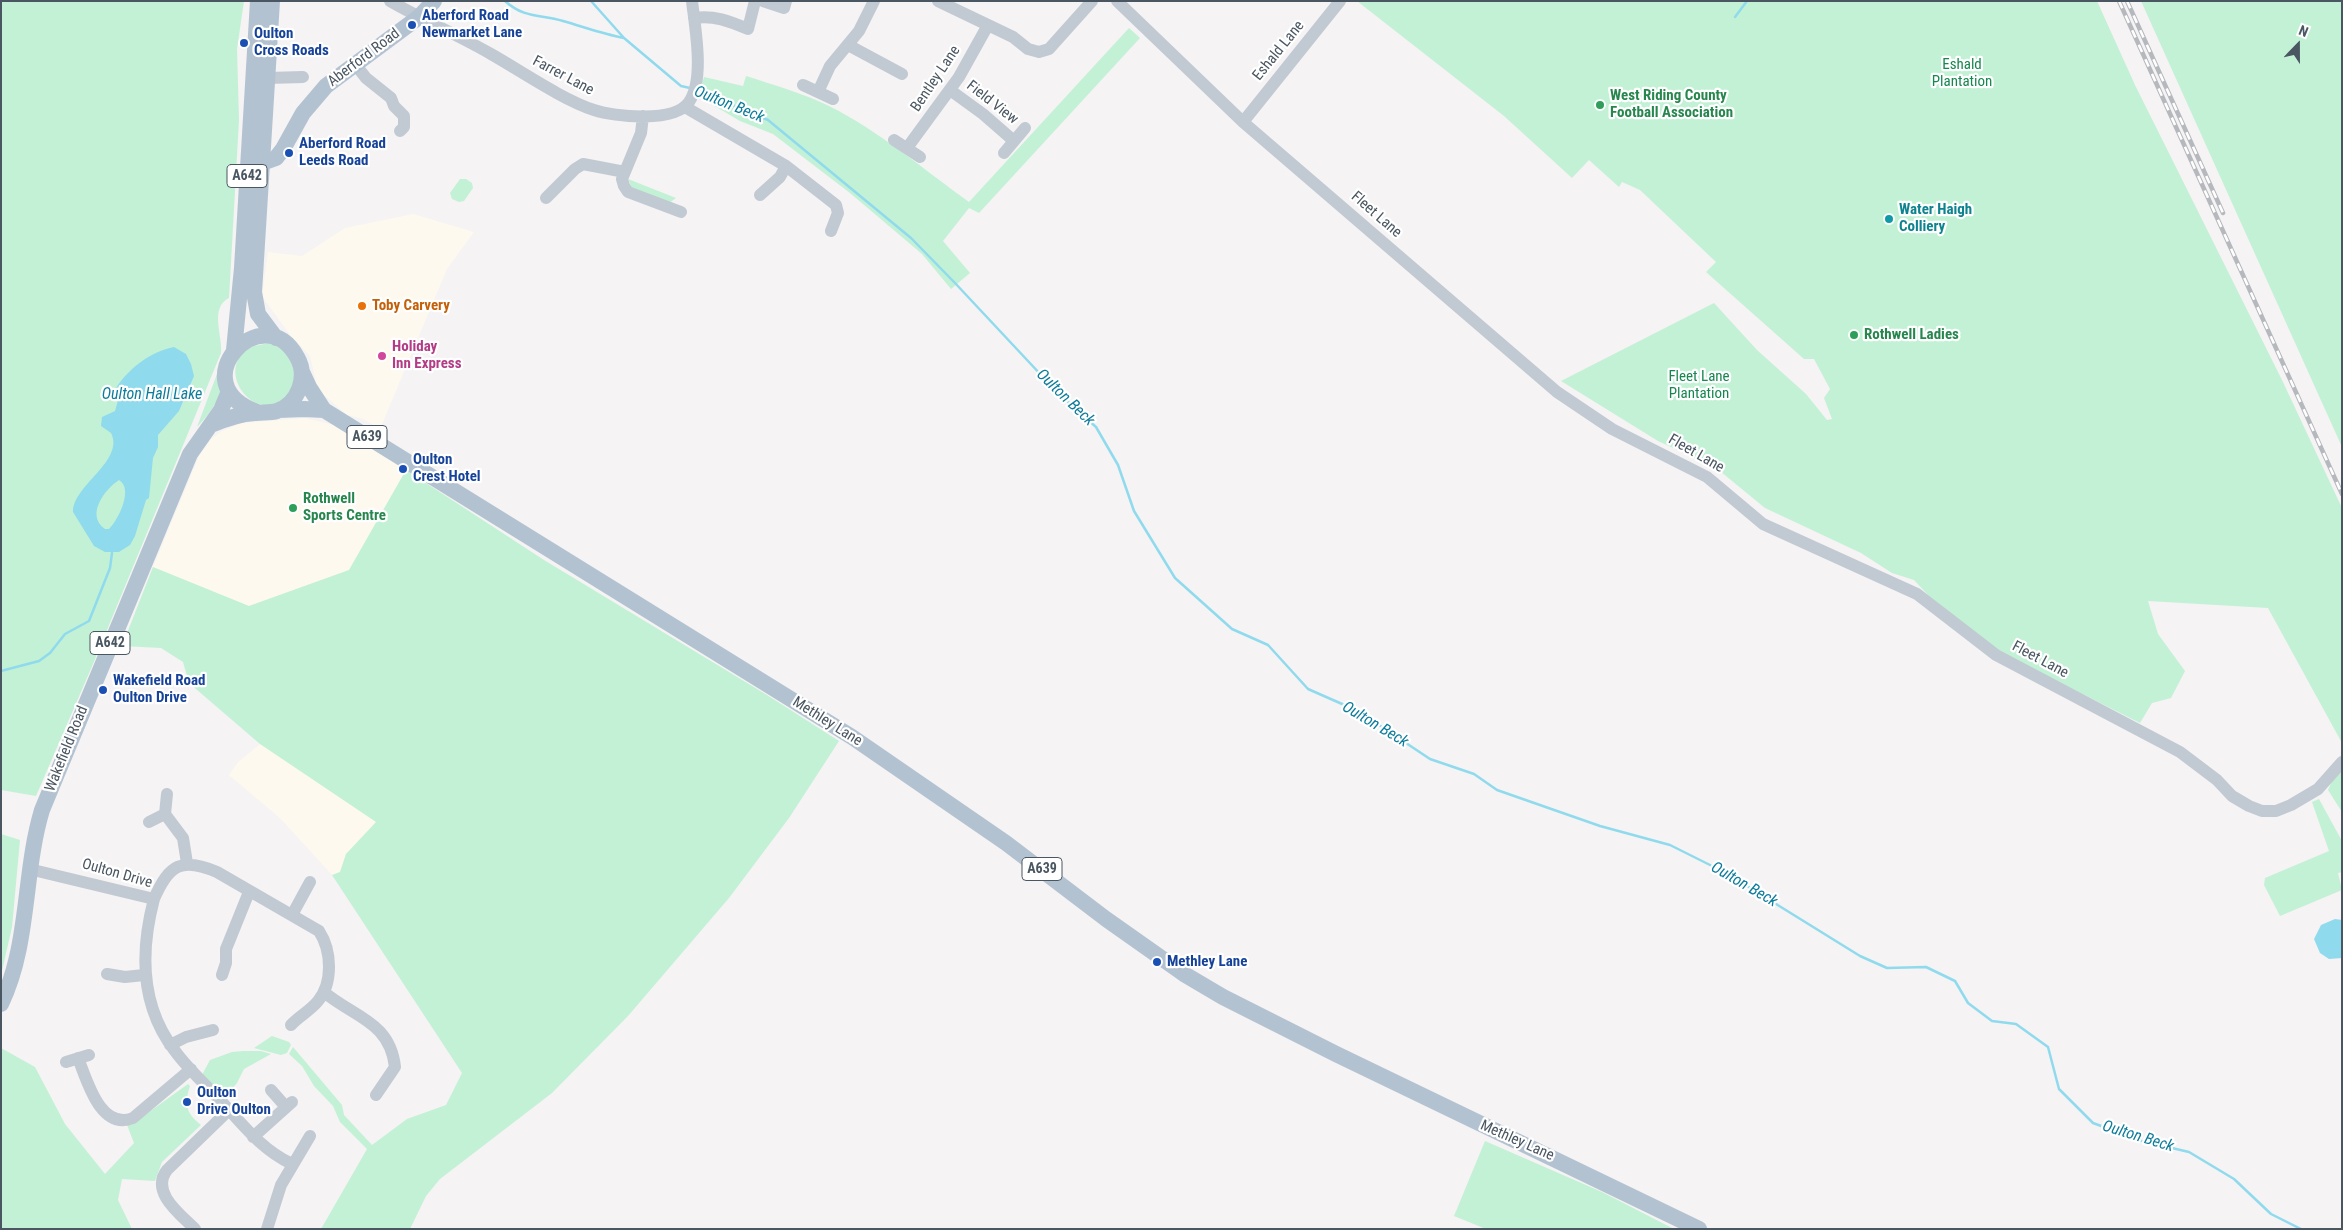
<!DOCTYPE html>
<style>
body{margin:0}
#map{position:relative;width:2343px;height:1230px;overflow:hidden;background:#f5f3f3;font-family:"Roboto Condensed",sans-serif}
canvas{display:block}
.frame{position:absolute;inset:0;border:2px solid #4a5661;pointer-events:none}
.north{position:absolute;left:2273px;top:20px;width:50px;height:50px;-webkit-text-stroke:4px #fff;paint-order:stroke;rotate:22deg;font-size:14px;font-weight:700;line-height:20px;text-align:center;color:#4a5661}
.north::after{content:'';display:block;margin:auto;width:18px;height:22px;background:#4a5661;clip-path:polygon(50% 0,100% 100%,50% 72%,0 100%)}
</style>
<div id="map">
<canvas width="2343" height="1230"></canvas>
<div class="frame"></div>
<div class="north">N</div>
</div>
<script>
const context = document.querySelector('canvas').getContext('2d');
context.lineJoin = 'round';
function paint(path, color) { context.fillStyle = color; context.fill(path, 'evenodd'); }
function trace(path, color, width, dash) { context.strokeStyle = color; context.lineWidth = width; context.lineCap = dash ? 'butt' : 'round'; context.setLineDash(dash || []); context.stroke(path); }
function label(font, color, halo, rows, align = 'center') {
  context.font = font + ' "Roboto Condensed",sans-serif'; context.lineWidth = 4.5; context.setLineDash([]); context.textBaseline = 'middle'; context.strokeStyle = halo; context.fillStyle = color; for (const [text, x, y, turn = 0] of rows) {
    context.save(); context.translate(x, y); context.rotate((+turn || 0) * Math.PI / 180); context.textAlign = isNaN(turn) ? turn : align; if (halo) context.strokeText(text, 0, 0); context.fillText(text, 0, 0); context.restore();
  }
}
paint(new Path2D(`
 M413,214l61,18 -27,37 -67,160 -17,-10 -16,-4 -23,-20 -8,-13 -6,-26 -20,-21 -28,-39 6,-44 34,4 43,-28z
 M305,418l29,7 72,45 -57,100 -100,36 -96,-39 46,-111 12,-17 11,-8 19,-8z
 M260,744l117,78 -31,32 -6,18 -8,3 -51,-56 -52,-44 9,-13z`), '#fdf9ef');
paint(new Path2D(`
 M1,1h243l-7,48 2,71 -10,178c-20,10 -6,38 -8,55l-128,311 -57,132 -35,-6z
 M1357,1h740l38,84 147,295 60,128v235l-74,-135 -120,-7 10,33 27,37 -14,27 -19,5 -12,20 -139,-70 -72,-57 -15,-16 -22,-7 -31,-20 -96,-45 -50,-41 -57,-26 -97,-60 153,-78 43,47 49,44 21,26 5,-1 -8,-21 6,-9 -16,-30h-10l-98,-87 10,-10 -76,-72 -18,-8 -3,5 -30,-27 -17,18 -68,-62z
 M2141,1h201v446z
 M1129,28l11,10 -161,175 -10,-5 -26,33 27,32 -19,16 -29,-35 -72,-61 -77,-59 -33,-13 -42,-25 6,-19 39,9 3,-10c28,9 56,17 83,30 47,23 97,65 140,96z
 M460,179h6l6,4 1,5 -9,13 -5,1 -7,-3 -2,-6z
 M628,179l48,19 -7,5 -37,-15z
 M268,343l18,7 11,24c-3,7 -7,20 -12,24 -31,27 -71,-28 -36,-50 5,-3 13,-3 19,-5z
 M228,345c-4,38 -3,53 -31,82z
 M406,470l138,90 223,135 72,46 -50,77 -60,80 -101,118 -76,77 -112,86 -14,17 -16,33h-89l46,-80 -27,-27 -7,-16 -19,-20 -12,-20 -13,-12 4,-7 49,58 2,10 28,30 35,-26 39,-14 16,-32 -130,-198 8,-3 6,-18 30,-32 -116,-78 -71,-61 -6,-21 -22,-14 -39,-2 31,-79 96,39 100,-36z
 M2342,758v54l-14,-22z
 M2319,799l23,42v31l-4,1 4,17 -62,26 -16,-31 1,-7 64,-27 -17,-49z
 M1,834l19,6 -8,87 -11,48z
 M272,1036l17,6 2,3 -4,8 -6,2 -27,-7z
 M1,1048l34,19 30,57 40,50 29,-31 -7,-18 11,-5 50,-36 2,2c-6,18 -4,27 11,39l-39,37 -7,19 -33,-2 -4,21 14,29h-131z
 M243,1051h18l10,3 -27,15 -7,14 -13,15 -22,-23 8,-15 22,-8z
 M1485,1141l117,51 72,37h-188l-32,-13z`), '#c3f1d5');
paint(new Path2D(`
 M174,347l12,7 5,10 3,12 -15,35 -21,24v12l-5,11 -4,40 -3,2 -11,36 -5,9 -11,7h-14l-11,-6 -21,-34c0,-27 52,-51 38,-79l-10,-7 1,-9 13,-6 4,-14 -3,-9c12,-19 35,-37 58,-41zM119,480c15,9 -1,40 -10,49h-4c-20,-14 0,-40 14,-49z
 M2335,919l7,1v38l-13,1 -9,-6 -6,-14 7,-14z`), '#90daee');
trace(new Path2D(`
 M505,1c20,18 35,13 58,20 21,6 40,13 61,17
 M591,1l33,37 57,48 9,2
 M1735,17l12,-16
 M698,91l70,29 143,118 44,45 102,109 39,35 22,38 16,46 41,67 57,51 36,16 40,44 50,22 72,48 44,15 23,16 103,36 70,19 56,28 134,83 27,12 39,-1 29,14 13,22 24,18 24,3 32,23 11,42 34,34 49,18 47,11 45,27 37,35 30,15
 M1,671l38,-10 11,-8 15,-19 24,-13 21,-53 2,-15`), '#90daee', 2.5);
trace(new Path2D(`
 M390,1c33,19 68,34 101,53 30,17 72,46 103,56 21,7 81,13 95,-8 16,-23 6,-74 3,-101
 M763,1l21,7 2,-7
 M938,1l75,36 15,12 11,3 10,-3 43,-48
 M1117,1l126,121 314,270 55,37 95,48 56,47 154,70 79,61 184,97 37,28 15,16 17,10 13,5h14l15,-6 27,-16 24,-27
 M694,18c20,-3 35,3 54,11l7,-28
 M848,45l54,29
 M355,64l11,14 25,20 3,8 10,10v11l-4,4
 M268,78l35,-1
 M803,85l30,14
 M950,90l33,24 31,27
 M818,92l12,-26 29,-35 15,-30
 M685,107l101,59 50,39 2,8 -7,18
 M643,116l-2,17 -19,46 2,7 4,6 53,20
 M1243,122l97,-121
 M894,140l26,17
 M907,148l52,-71 29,-52
 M1004,153l21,-25
 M760,195l20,-18 6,-11
 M546,198l29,-29 8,-5 42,8
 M167,794l-2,20 18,24 4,25
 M149,822l16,-8
 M29,869l125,30c-14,53 -14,107 21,152 13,18 31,34 46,50 22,24 41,49 71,63
 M154,899c15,-35 28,-42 63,-27l102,59c13,20 14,52 -1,70 -8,10 -19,15 -27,24
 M292,915l18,-33
 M107,974l18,3 19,-2
 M222,975l4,-12v-14l23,-57
 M324,992c29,25 66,29 71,75l-19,28
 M170,1045l16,-8 27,-7
 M78,1058c9,22 22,73 55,60l58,-49
 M66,1062l23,-7
 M271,1090l15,17
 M253,1137l39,-35
 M195,1229c-15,-15 -45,-37 -28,-59l62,-60
 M267,1229l14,-44 29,-49`), '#c1cad2', 12);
trace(new Path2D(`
 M272,1l-18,291 4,22 18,24
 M262,163l14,-5 7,-9 20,-36 23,-27 93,-69 15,-16
 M234,350l8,-82 16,-267
 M302,372l7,15 15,23 528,327 154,106 100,76 78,55 39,23 113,57 363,175
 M279,410l25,-1 20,1
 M211,425c14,-6 28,-11 44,-12 7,-1 15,0 22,-2 22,-8 31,-35 20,-54 -34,-62 -118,27 -40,55
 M1,1004c29,-60 22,-131 41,-194l148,-356 31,-44 8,-19`), '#b3c2d1', 16);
const rail = new Path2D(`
 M2119,1l223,493
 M2127,1l96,212`);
trace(rail, '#b5b8bd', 4.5);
trace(rail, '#fff', 2.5, [8]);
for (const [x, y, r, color] of [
 [412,25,5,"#1a4fb4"],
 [244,43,5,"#1a4fb4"],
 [1600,105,5,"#2e9e5b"],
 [289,153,5,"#1a4fb4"],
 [1889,219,5,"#0f9aa8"],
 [362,306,5,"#e8710a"],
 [1854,335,5,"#2e9e5b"],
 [382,356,5,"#d1479c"],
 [403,469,5,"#1a4fb4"],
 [293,508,5,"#2e9e5b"],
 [103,690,5,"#1a4fb4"],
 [1157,962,5,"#1a4fb4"],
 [187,1102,5,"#1a4fb4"]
]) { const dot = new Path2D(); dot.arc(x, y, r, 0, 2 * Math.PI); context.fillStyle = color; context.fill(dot); trace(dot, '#fff', 2); }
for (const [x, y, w] of [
 [247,176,40],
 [367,437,40],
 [110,643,40],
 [1042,869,40]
]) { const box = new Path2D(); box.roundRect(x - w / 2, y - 11.5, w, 23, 4); context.fillStyle = '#fff'; context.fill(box); trace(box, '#4a5661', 1); }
label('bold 14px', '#4a5661', null, [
 ["A642",247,176],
 ["A639",367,437],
 ["A642",110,643],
 ["A639",1042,869]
]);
label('bold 15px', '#164399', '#fff', [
 ["Aberford Road",422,16],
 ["Newmarket Lane",422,33],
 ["Oulton",254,34],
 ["Cross Roads",254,51],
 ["Aberford Road",299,144],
 ["Leeds Road",299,161],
 ["Oulton",413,460],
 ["Crest Hotel",413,477],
 ["Wakefield Road",113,681],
 ["Oulton Drive",113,698],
 ["Methley Lane",1167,962],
 ["Oulton",197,1093],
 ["Drive Oulton",197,1110]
], 'left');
label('15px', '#4a5661', '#fff', [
 ["Eshald Lane",1279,51,-51],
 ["Aberford Road",364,58,-37],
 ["Farrer Lane",563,76,28],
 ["Bentley Lane",936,79,-56],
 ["Field View",992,103,38],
 ["Fleet Lane",1376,215,41],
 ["Fleet Lane",1696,454,30],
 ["Fleet Lane",2040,660,28],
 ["Methley Lane",827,722,32],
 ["Wakefield Road",67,749,-68],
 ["Oulton Drive",117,874,16],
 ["Methley Lane",1517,1141,24]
]);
label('15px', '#17864f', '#fff', [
 ["Eshald",1962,65],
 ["Plantation",1962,82],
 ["Fleet Lane",1699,377],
 ["Plantation",1699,394]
]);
label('bold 15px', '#27864d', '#fff', [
 ["West Riding County",1610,96],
 ["Football Association",1610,113],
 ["Rothwell Ladies",1864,335],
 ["Rothwell",303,499],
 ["Sports Centre",303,516]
], 'left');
label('bold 15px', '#0d838f', '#fff', [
 ["Water Haigh",1899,210],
 ["Colliery",1899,227]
], 'left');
label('bold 15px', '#c56008', '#fff', [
 ["Toby Carvery",372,306]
], 'left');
label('bold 15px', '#b23c85', '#fff', [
 ["Holiday",392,347],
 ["Inn Express",392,364]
], 'left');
label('italic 16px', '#0c7c9b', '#fff', [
 ["Oulton Beck",729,105,22],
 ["Oulton Hall Lake",152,395],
 ["Oulton Beck",1065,398,44],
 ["Oulton Beck",1375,725,31],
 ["Oulton Beck",1744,885,30],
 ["Oulton Beck",2138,1137,17]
]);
</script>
